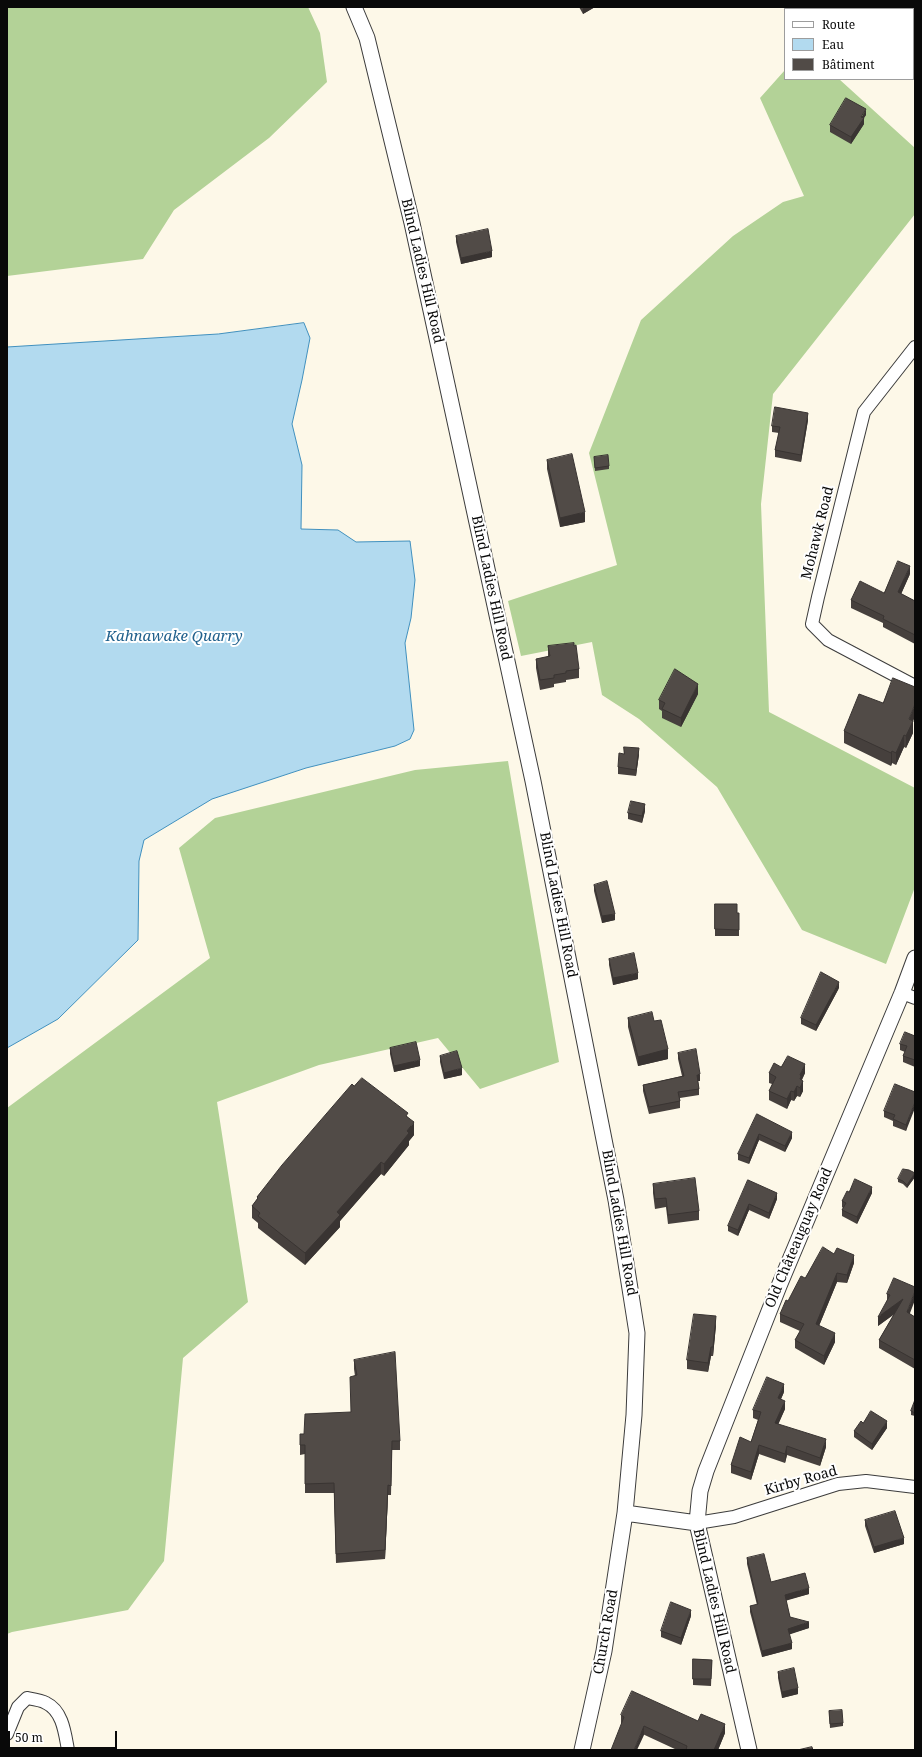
<!DOCTYPE html>
<meta charset="utf-8">
<style>
body{margin:0}
#map{position:relative;width:922px;height:1757px;overflow:hidden;background:#fdf8e8;font-family:"Noto Serif",serif}
canvas{display:block}
.frame{position:absolute;inset:0;border:8px solid #090909;pointer-events:none}
.legend{position:absolute;left:784px;top:8px;width:130px;height:72px;box-sizing:border-box;background:#fff;border:1px solid #9d9d9d;margin:0;padding:5px 7px;list-style:none;font-size:12px;color:#090909}
.legend li{display:flex;align-items:center;gap:8px;height:20px}
.legend b{width:20px;border:1px solid #9d9d9d}
.scale{position:absolute;left:8px;top:1731px;width:109px;height:18px;box-sizing:border-box;border:2px solid #090909;border-top:0;padding-left:5px;font-size:12px;line-height:14px;white-space:nowrap;color:#090909;-webkit-text-stroke:3px #fff;paint-order:stroke}
</style>
<div id="map">
<canvas width="922" height="1757"></canvas>
<div class="frame"></div>
<ul class="legend">
<li><b style="height:5px;background:#fff"></b>Route</li>
<li><b style="height:11px;background:#b2daef"></b>Eau</li>
<li><b style="height:11px;background:#514b47"></b>Bâtiment</li>
</ul>
<div class="scale">50 m</div>
</div>
<script>
const context = document.querySelector('canvas').getContext('2d');
context.lineJoin = 'round';
function paint(path, color) { context.fillStyle = color; context.fill(path, 'evenodd'); }
function trace(path, color, width, dash) { context.strokeStyle = color; context.lineWidth = width; context.lineCap = dash ? 'butt' : 'round'; context.setLineDash(dash || []); context.stroke(path); }
function label(font, color, halo, rows, align = 'center') {
  context.font = font + ' "Noto Serif",serif'; context.lineWidth = 4; context.setLineDash([]); context.textBaseline = 'middle'; context.strokeStyle = halo; context.fillStyle = color; for (const [text, x, y, turn = 0] of rows) {
    context.save(); context.translate(x, y); context.rotate((+turn || 0) * Math.PI / 180); context.textAlign = isNaN(turn) ? turn : align; if (halo) context.strokeText(text, 0, 0); context.fillText(text, 0, 0); context.restore();
  }
}
paint(new Path2D(`
 M7,7h301l12,26 7,49 -58,56 -95,72 -31,49 -136,17z
 M785,70v9h54l76,69v66l-142,180 -12,110 8,208 146,76v99l-29,77 -84,-34 -85,-143 -78,-68 -37,-24 -10,-53 -71,14 -13,-55 109,-36 -28,-112 52,-133 92,-84 50,-34 21,-6 -44,-98z
 M508,761l51,301 -79,27 -42,-51 -119,27 -102,37 31,200 -65,56 -19,203 -36,49 -116,22 -5,2v-526l203,-150 -31,-110 36,-30 200,-48z`), '#b3d297');
const water = new Path2D(`
 M304,323l6,15 -8,42 -10,44 10,41 -1,64 37,1 18,12 54,-1 5,39 -4,38 -6,25 9,87 -4,9 -15,7 -89,22 -94,31 -68,41 -5,21 -1,79 -80,79 -51,29v-701l211,-13z`);
paint(water, '#b2daef');
trace(water, '#4190be', 1);
const minor = new Path2D(`
 M915,347l-51,65 -46,185 -6,27 16,16 87,46
 M902,993l13,5
 M697,1523l37,-6 104,-33 28,-3 49,6
 M7,1734l11,-27 9,-9c6,1 14,2 19,5 17,8 19,31 22,47`);
const tertiary = new Path2D(`
 M354,7l13,31 45,185 121,558 83,419 21,133 -3,82 -9,98 -21,138 -22,99
 M625,1513l72,10
 M749,1750l-52,-227 3,-32 6,-20 73,-185 123,-293 13,-35`);
trace(minor, '#3c3c3c', 14);
trace(tertiary, '#3c3c3c', 17);
trace(minor, '#fff', 12);
trace(tertiary, '#fff', 15);
paint(new Path2D(`
 M579,7h16l-12,7z
 M915,27v35l-2,-2v-32z
 M866,115l-2,3v6l-13,20 -21,-12v-7z
 M456,236l36,21 -31,7 -5,-22z
 M808,420l-7,42 -26,-5v-7l4,-17 -7,-1v-6z
 M594,457l15,9v3l-14,2z
 M547,460l38,62 -25,5 -13,-58z
 M910,574l-9,20 14,7v43l-32,-17v-4l-32,-15v-8l33,-7z
 M548,646l31,23v9l-13,2v2l-12,2v3l-14,3 -4,-22v-9l12,-2z
 M698,694l-17,33 -19,-9v-7l-3,-2v-9z
 M913,722v11l-7,15 -2,-1 -8,18 -4,-2 -1,3 -47,-23v-12z
 M639,754l-3,22 -18,-2v-7z
 M645,811l-3,12 -14,-4v-6z
 M594,885l21,35 -13,3 -8,-32z
 M715,904l22,9h2v23h-24z
 M609,959l29,20 -25,6 -4,-20z
 M839,988l-23,43 -15,-7v-6z
 M628,1018l26,3 14,38 -30,7 -10,-39z
 M915,1036v31l-12,-5v-6l2,-4 -5,-2v-6z
 M390,1048l30,18 -26,6 -4,-18z
 M678,1053l22,28h-2l1,8v6l-19,3v10l-31,6 -6,-23v-6l39,-9 -4,-17z
 M440,1056l22,19 -18,4 -4,-17z
 M781,1067l24,6 -3,7 1,11 -3,6 -3,-1 -3,5 -3,-1 -4,9 -18,-9v-9l3,-7 -3,-1v-10z
 M354,1086l54,31 6,18 -5,6v4l-25,31 -3,-2 -41,47v6l-35,38 -47,-37v-5l-6,-5v-12l5,-7v-2z
 M915,1092l-9,39 -13,-5v-5l-9,-4v-6z
 M757,1114l35,24 -7,14 -26,-12 -10,24 -11,-4v-6z
 M915,1177l-8,11 -4,-4 -5,-2v-3z
 M748,1180l29,19 -8,20 -20,-9 -11,26 -10,-5v-5z
 M653,1184l46,27v9l-31,4 -2,-17 -11,2 -2,-16z
 M849,1192l23,1 -15,31 -15,-8v-6l1,-2 -1,-1v-6z
 M834,1254l20,9 -7,20 -10,-1 -18,44 16,16 -11,23 -29,-17v-8l5,-9 -20,-9v-8l25,-36z
 M894,1278l16,36 5,3v52l-36,-21v-8l15,-26 -16,12 9,-25v-7z
 M716,1325l-3,31h-2l-3,16 -21,-3v-9z
 M354,1360l46,81v9h-8l-1,45h-3l-3,64 -49,4 -2,-70h-29v-39l-5,1v-12l4,-9 47,-22 4,-36 -1,-7z
 M784,1392l-3,7 4,10 -7,15 48,23 -6,19 -33,-11 -2,8 -26,-9 -8,26 -20,-7v-8l20,-23 7,-22 -5,-2v-8z
 M915,1400v16l-4,-1v-4z
 M863,1423l24,5 -15,22 -18,-13v-6z
 M865,1520l39,24 -30,9 -9,-27z
 M747,1558l24,24 38,12 -23,6 4,17 19,11 -20,6 3,15 -30,8 -12,-45v-6l7,-1 -10,-41z
 M691,1616l-10,29 -20,-8v-6z
 M693,1659l19,1 -1,26 -18,-1z
 M778,1672l20,22 -16,4 -4,-20z
 M829,1711l14,12v3l-13,2z
 M621,1715l104,18 -7,17h-41l-56,-26z`), '#46403d');
paint(new Path2D(`
 M583,7h12l-12,7z
 M866,109v6l-3,4 1,-1v6l-13,20v-7z
 M492,251v6l-31,7v-6z
 M808,413v7l-7,42v-7z
 M585,512v10l-25,5v-9z
 M910,566v8l-12,27v-9z
 M698,684v10l-17,33v-9z
 M915,704v12l-2,6v11l-7,15v-12l3,-17z
 M904,735v12l-8,18v-12z
 M639,748v6l-3,22v-6z
 M892,751v12l-1,3v-13z
 M645,804v7l-3,12v-7z
 M615,914v6l-13,3v-7z
 M638,973v6l-25,6v-7z
 M839,982v6l-23,43v-6z
 M668,1049v10l-30,7v-9z
 M420,1060v6l-26,6v-6z
 M805,1064v9l-4,8h2v10l-3,6v-22z
 M462,1068v7l-18,4v-6z
 M700,1074v7h-3v-6z
 M797,1086v10l-3,5v-9z
 M791,1091v9l-4,9v-10z
 M915,1102v6l-9,23v-6z
 M414,1122v13l-5,6v4l-25,31v-12z
 M792,1132v6l-7,14v-6z
 M759,1134v6l-10,24v-6z
 M381,1162v12l-41,47v6l-35,38v-12l32,-41z
 M915,1173v4l-8,11v-3z
 M872,1187v6l-15,31v-7z
 M777,1193v6l-8,20v-6z
 M749,1204v6l-11,26v-6z
 M854,1255v8l-7,20v-8z
 M837,1273v9l-21,51v-9z
 M915,1291v9l-8,21v-9z
 M903,1299v9l-25,18v-9z
 M716,1316v9l-3,31v-9z
 M835,1333v9l-11,23v-9z
 M711,1347v9l-3,16v-9z
 M784,1384v8l-6,14v-8z
 M785,1401v8l-10,23v-9z
 M887,1421v7l-15,22v-6z
 M826,1439v8l-6,19v-8z
 M759,1445v9l-8,26v-8z
 M787,1446v9l-2,8v-9z
 M388,1485v10l-3,64v-9z
 M904,1538v6l-30,9v-6z
 M809,1588v6l-24,7v-6z
 M691,1610v6l-10,29v-7z
 M809,1622v6l-21,7v-6z
 M792,1643v6l-30,8v-6z
 M798,1688v6l-16,4v-6z
 M725,1724v9l-7,17h-4z
 M644,1726v9l-7,15h-3z`), '#393432');
const building = new Path2D(`
 M914,26l1,1v29l-2,-2v-26z
 M846,98l20,11 -5,8 3,1 -13,19 -21,-12z
 M488,229l4,22 -31,7 -5,-22z
 M775,407l33,6 -7,42 -26,-5 5,-23 -8,-1z
 M572,454l13,58 -25,6 -13,-58z
 M608,455l1,11 -14,2 -1,-11z
 M898,561l12,5 -12,26 17,9v34l-32,-16 1,-3 -33,-16 9,-19 24,12z
 M574,643v3l2,-1 3,24 -13,2v2l-12,2v3l-14,2 -4,-21 14,-3 -2,-10z
 M675,669l23,15 -17,34 -19,-9 3,-6 -6,-3z
 M893,678l22,9v17l-6,15 4,2 -7,15 -2,-1 -8,18 -4,-2 -1,2 -47,-22 15,-37 24,9z
 M624,747l15,1 -3,22 -18,-3 1,-14 5,1z
 M631,801l14,3 -3,12 -14,-3z
 M607,881l8,33 -13,2 -8,-31z
 M715,904h22v9h2v17l-24,-1z
 M634,953l4,20 -25,5 -4,-19z
 M821,972l18,10 -23,43 -15,-7z
 M652,1012l2,9 7,-1 7,29 -30,8 -10,-39z
 M905,1032l10,4v24l-12,-4 4,-10 -7,-2z
 M416,1042l4,18 -26,6 -4,-18z
 M696,1049l4,25 -3,1 2,14 -21,3 2,9 -31,6 -6,-22 41,-9 -6,-23z
 M457,1051l5,17 -18,5 -4,-17z
 M788,1056l17,8 -5,11 1,1 -1,3 3,2 -3,7 -3,-2 -3,6 -3,-1 -4,8 -18,-8 7,-14 -7,-4 5,-10 7,4z
 M362,1078l46,35 -2,3 8,6 -7,9 2,2 -25,31 -3,-2 -44,50 3,3 -35,38 -47,-37 2,-3 -8,-7 6,-8 -1,-1 25,-32 70,-81 2,2z
 M895,1084l20,8v10l-9,23 -13,-6 2,-4 -11,-4z
 M757,1114l35,18 -7,14 -26,-12 -10,24 -11,-4z
 M903,1169l6,1 6,3 -8,12 -4,-4 -5,-2z
 M695,1178l4,33 -31,4 -2,-17 -11,1 -2,-15z
 M855,1179l17,8 -15,30 -15,-7 4,-7 -4,-2 5,-10 2,1z
 M748,1180l29,13 -8,20 -20,-9 -11,26 -10,-4z
 M823,1247l11,7 3,-6 17,7 -7,20 -10,-2 -21,51 19,9 -11,23 -29,-16 9,-16 -24,-10 6,-14 2,1 13,-25 4,2z
 M894,1278l21,9v4l-8,21 8,5v43l-36,-20 24,-41 -25,18 12,-22 -3,-1z
 M694,1314l22,2 -3,31h-2l-3,16 -21,-3z
 M395,1352l5,89h-8l-1,45 -3,-1 -3,65 -49,4 -2,-71 -29,1v-39h-5v-11h4l1,-20 46,-2 -1,-35 7,-2 -3,-15z
 M767,1377l17,7 -6,14 7,3 -10,22 51,16 -6,19 -33,-12 -2,8 -26,-9 -8,27 -20,-7 9,-28 11,5 10,-30 -8,-2z
 M915,1400v13l-4,-2z
 M871,1411l16,10 -15,23 -18,-13 7,-10 2,2z
 M895,1511l9,27 -30,9 -9,-27z
 M764,1554l7,28 34,-9 4,15 -24,7 5,22 19,5 -21,7 4,14 -30,8 -12,-45 8,-2 -11,-46z
 M671,1602l20,8 -10,28 -20,-7z
 M693,1659l19,1 -1,19h-18z
 M794,1668l4,20 -16,4 -4,-20z
 M632,1691l66,30 3,-7 24,10 -11,26h-28l1,-4 -43,-20 -10,24h-23l13,-33 -3,-2z
 M842,1710l1,13 -13,1 -1,-13z
 M812,1747l1,3h-15z`);
paint(building, '#514b47');
trace(building, '#393432', 1);
label('14px', '#090909', '#fff', [
 ["Blind Ladies Hill Road",422,271,77],
 ["Mohawk Road",818,533,-76],
 ["Blind Ladies Hill Road",491,588,78],
 ["Blind Ladies Hill Road",558,905,79],
 ["Blind Ladies Hill Road",619,1223,80],
 ["Old Châteauguay Road",799,1238,-67],
 ["Kirby Road",801,1481,-16],
 ["Blind Ladies Hill Road",714,1601,77],
 ["Church Road",606,1632,-80]
]);
label('italic 15px', '#21618d', '#fff', [
 ["Kahnawake Quarry",174,637]
]);
</script>
